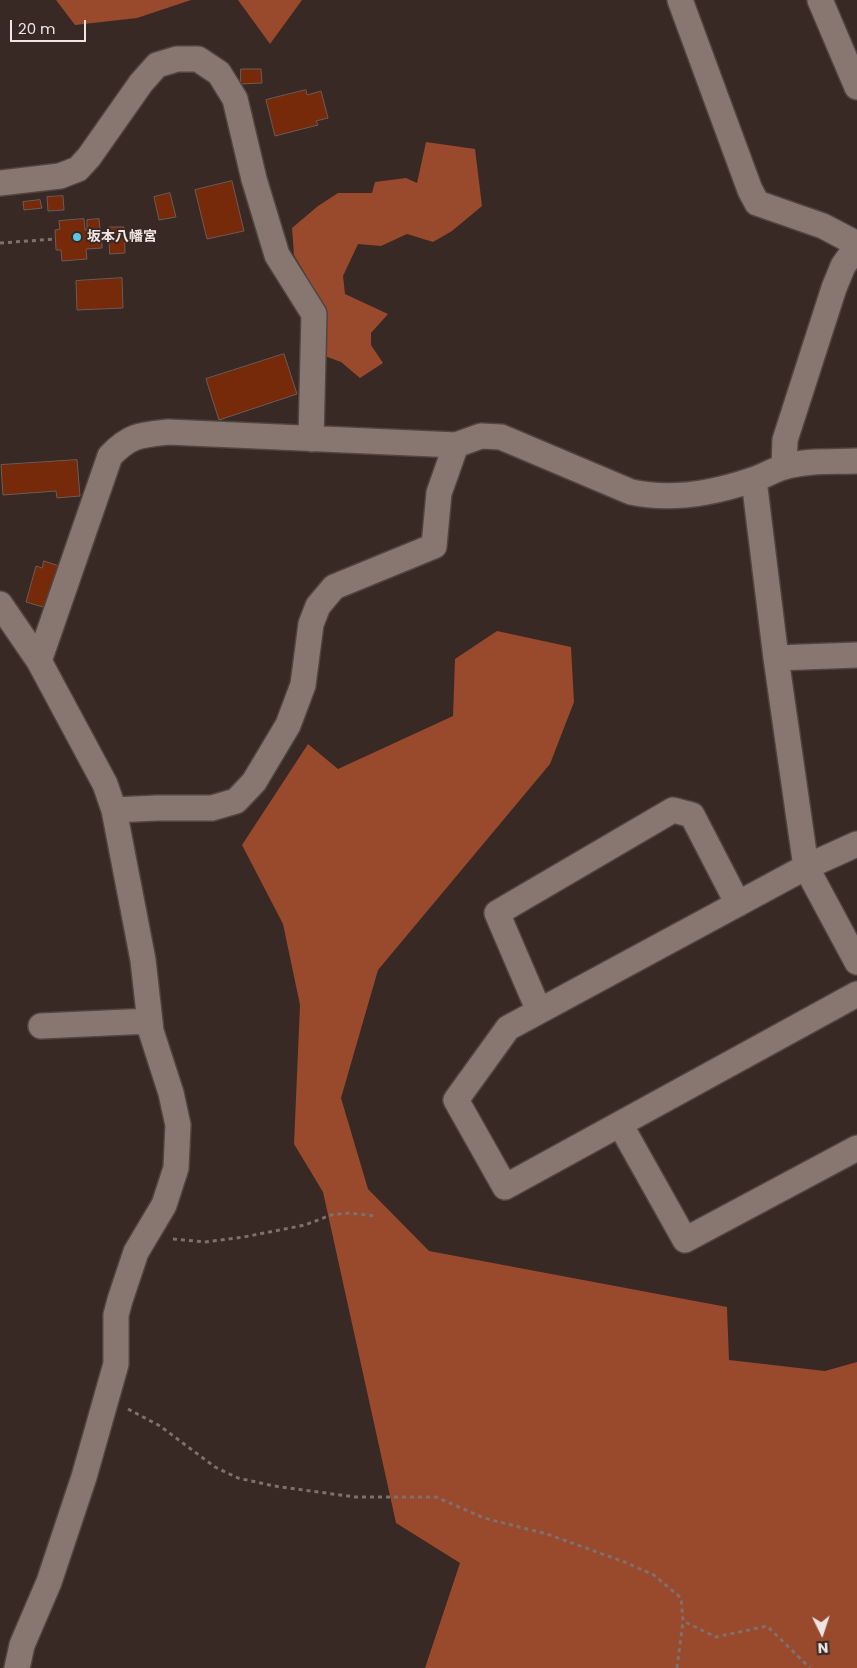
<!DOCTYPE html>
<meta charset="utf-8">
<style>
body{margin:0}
#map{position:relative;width:857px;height:1668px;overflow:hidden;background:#382924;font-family:Poppins,sans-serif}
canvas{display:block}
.north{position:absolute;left:797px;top:1608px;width:50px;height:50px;-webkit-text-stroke:4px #382924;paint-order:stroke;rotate:176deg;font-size:14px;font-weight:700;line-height:20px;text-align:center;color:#efe5e2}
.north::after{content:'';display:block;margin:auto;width:18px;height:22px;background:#efe5e2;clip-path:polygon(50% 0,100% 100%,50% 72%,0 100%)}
.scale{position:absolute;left:10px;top:20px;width:76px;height:22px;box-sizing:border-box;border:2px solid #efe5e2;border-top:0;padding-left:6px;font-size:15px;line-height:18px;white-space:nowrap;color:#efe5e2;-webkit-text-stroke:4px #382924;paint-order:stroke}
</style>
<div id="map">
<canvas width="857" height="1668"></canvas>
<div class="north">N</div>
<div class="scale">20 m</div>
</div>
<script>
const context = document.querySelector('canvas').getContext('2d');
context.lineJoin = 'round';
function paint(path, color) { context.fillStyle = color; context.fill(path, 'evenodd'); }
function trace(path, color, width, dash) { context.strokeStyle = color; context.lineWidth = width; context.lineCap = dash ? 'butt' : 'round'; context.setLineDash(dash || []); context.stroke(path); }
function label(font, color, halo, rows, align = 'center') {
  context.font = font + ' Poppins,"Noto Sans JP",sans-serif'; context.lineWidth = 4; context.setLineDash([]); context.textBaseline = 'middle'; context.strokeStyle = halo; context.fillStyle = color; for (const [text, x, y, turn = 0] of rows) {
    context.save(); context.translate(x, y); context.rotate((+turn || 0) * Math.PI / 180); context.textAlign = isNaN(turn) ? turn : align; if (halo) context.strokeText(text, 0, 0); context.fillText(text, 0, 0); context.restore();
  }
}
paint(new Path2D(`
 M56,0h135l-54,18 -62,7z
 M238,0h64l-32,44z
 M426,142l49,7 7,57 -30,25 -19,11 -26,-8 -26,12 -23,-2 -15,32 2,18 43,20 -17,19v12l12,18 -23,15 -19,-16 -19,-7 -15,-68 -1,-12 -12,-20 -2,-27 26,-22 20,-13h34l3,-11 31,-4 11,5z
 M497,631l74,16 3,55 -24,62 -172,206 -37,128 27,91 61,62 298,56 2,53 96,11 32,-9v306h-432l35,-105 -64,-40 -73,-331 -29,-48 6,-139 -17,-81 -41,-79 66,-101 30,25 115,-53 2,-57z`), '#99492c');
const building = new Path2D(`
 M241,69h20l1,14 -21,1z
 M306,90l1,5 14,-4 7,27 -12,3 2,4 -43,11 -9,-36z
 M232,181l12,50 -37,8 -12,-49z
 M170,193l6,24 -17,3 -5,-23z
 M63,196l1,14 -16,1 -1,-14z
 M40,200l2,8 -18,2 -1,-8z
 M84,219l1,11 16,-1 1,19 -16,1 1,10 -25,2 -1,-11h-5l-1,-20 5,-1 -1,-8z
 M99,219l1,10 -13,1v-10z
 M109,227h15l1,26 -15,1z
 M122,278l1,30 -46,2 -1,-29z
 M284,354l13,40 -78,26 -13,-41z
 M77,460l3,36 -23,2 -1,-7 -53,4 -2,-30z
 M44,561l18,6 -12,42 -24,-7 10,-36 6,2z`);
paint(building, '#762a0a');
trace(building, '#6c5b55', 1);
const minor = new Path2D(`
 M680,0l70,190 7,13 66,23 34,18
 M820,0l37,87
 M0,183l60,-7 18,-7 11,-12 52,-74 16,-18 20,-6h21l21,14 16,26 19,80 23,76 37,59 -3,125
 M784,467l1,-27 49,-152 9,-22 14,-20
 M754,480l22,178 30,209 51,95
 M0,604l39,57 66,123 9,26 29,150 8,71 20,62 7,32 -2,43 -12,37 -28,47 -16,48 -4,15v49l-32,113 -35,105 -27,63 -5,23
 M776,658l81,-3
 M39,661l71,-205c20,-21 30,-21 58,-24l288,13 25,-9 20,1 130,55c41,9 83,1 121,-12 11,-3 21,-10 32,-13 24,-7 49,-5 73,-6
 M114,810l43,-2h55l24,-7 18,-19 34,-57 15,-40 8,-61 7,-18 16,-19 100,-41 5,-53 17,-48
 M857,844l-51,23 -298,161 -52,72 49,87 352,-193
 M539,1011l-42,-98 176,-103 19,5 46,89
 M41,1026l109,-5
 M620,1124l65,116 172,-92`);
trace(minor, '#514540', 28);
trace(new Path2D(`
 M0,243l55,-4
 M173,1239l32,3 39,-5 61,-12 26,-10 18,-2 27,3
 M128,1409l32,17 55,41 23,11 36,8 81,11h81l48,21 63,16 75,27 32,14 27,23 2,23 33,16 51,-11 43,42
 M677,1668l6,-47`), '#7e706c', 3, [4, 4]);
trace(minor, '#887771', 25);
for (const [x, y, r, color] of [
 [77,237,5,"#5bc8e7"]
]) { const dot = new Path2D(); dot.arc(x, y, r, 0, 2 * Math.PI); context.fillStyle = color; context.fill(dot); trace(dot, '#382924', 2); }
label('bold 14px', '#efe5e2', '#382924', [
 ["坂本八幡宮",87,237]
], 'left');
</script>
